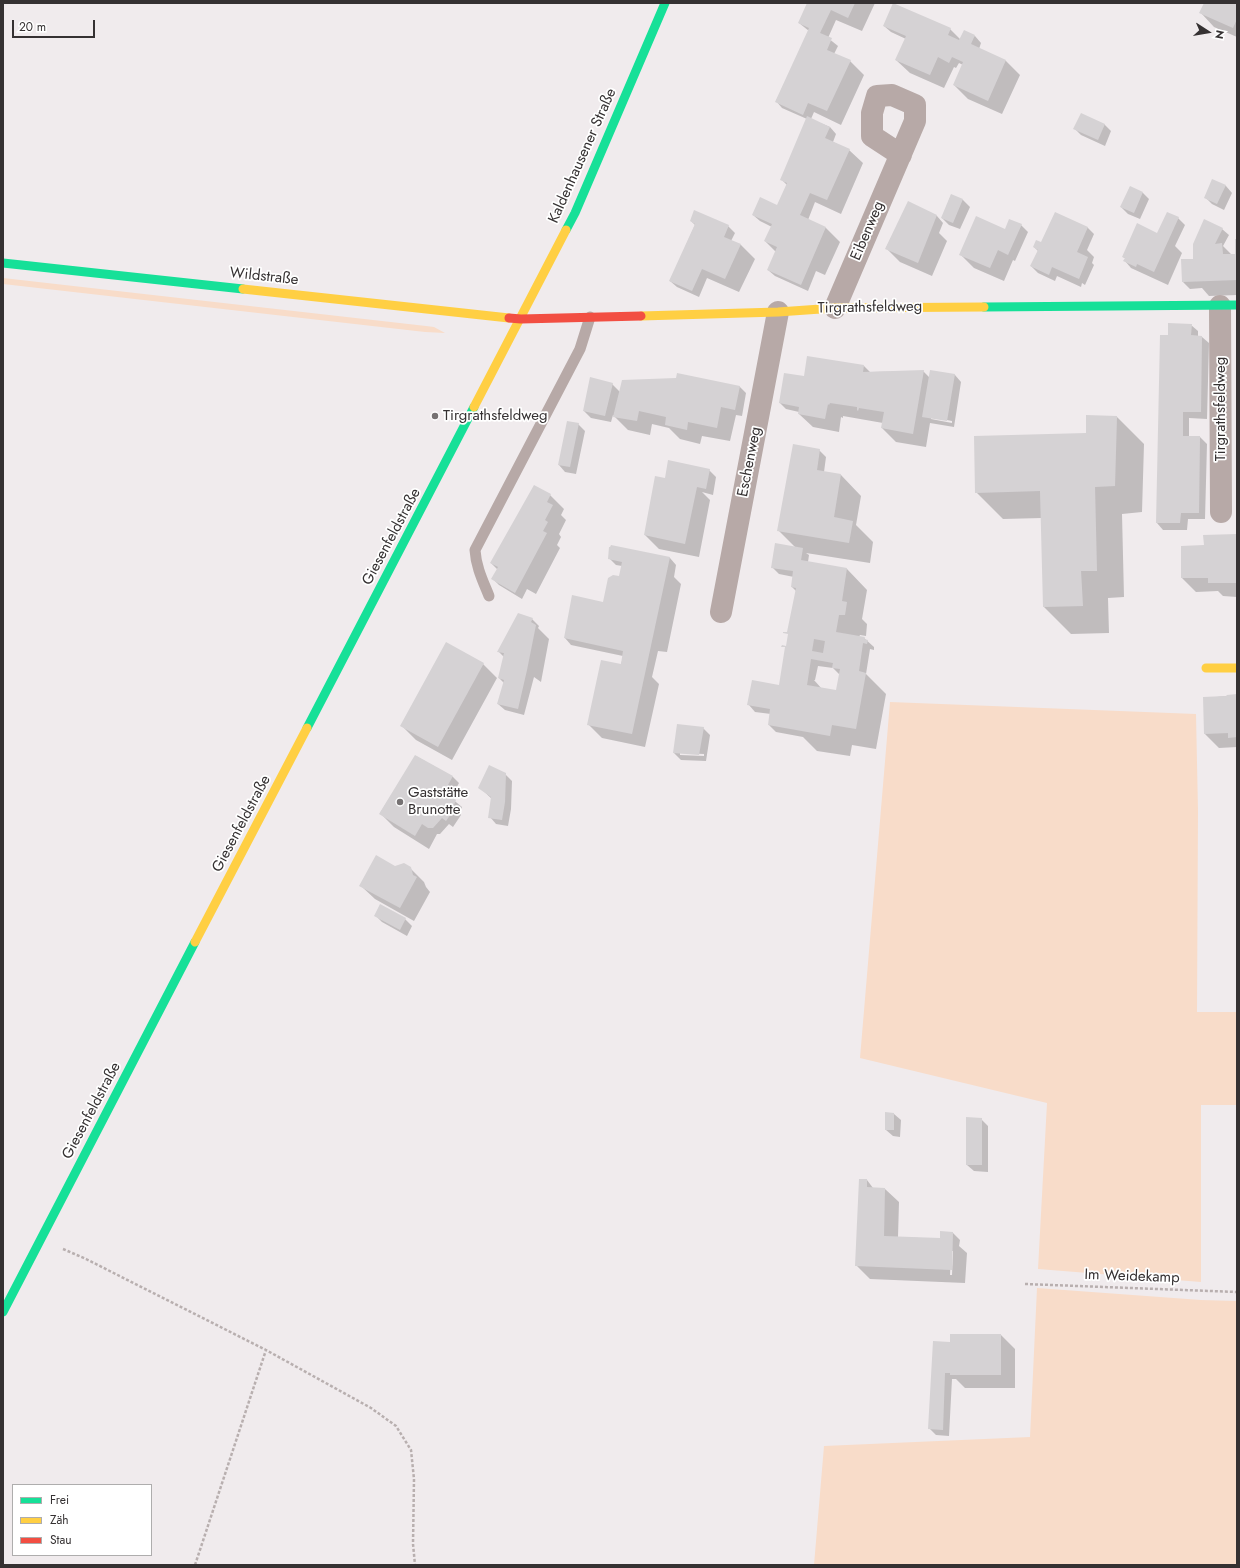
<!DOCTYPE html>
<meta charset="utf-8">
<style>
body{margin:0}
#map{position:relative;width:1240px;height:1568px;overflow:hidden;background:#f0ebed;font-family:Jost,sans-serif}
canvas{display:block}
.frame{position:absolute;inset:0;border:4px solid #353132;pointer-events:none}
.legend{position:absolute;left:12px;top:1484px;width:140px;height:72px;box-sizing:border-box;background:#fff;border:1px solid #aeadad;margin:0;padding:5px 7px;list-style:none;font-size:12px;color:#353132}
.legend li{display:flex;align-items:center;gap:8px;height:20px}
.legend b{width:20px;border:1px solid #aeadad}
.north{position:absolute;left:1188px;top:12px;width:40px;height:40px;-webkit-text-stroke:3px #fff;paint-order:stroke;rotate:102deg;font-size:11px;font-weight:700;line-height:16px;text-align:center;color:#353132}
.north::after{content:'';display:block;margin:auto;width:14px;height:18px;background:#353132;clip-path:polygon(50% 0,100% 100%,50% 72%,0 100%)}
.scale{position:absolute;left:12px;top:20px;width:83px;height:18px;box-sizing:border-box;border:2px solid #353132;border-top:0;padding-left:5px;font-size:12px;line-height:14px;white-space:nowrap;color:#353132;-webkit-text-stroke:3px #fff;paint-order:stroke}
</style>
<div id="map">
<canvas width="1240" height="1568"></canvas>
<div class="frame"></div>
<ul class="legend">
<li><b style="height:5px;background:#16e098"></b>Frei</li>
<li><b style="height:5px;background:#ffcf43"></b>Zäh</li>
<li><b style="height:5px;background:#f24e42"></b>Stau</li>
</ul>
<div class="north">N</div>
<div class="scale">20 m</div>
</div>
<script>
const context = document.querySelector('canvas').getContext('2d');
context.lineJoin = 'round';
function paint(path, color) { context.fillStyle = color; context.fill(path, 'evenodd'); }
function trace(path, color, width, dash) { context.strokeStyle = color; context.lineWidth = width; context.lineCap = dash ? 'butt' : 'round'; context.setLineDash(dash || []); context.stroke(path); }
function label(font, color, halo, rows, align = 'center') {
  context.font = font + ' Jost,sans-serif'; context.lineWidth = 3.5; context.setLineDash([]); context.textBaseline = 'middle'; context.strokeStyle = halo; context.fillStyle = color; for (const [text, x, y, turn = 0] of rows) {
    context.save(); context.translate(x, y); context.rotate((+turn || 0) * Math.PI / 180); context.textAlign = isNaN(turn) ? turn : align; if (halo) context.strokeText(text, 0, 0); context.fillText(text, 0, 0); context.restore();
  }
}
paint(new Path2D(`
 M3,278l423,48 8,1 11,6 -20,-1 -422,-48z
 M890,702l306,12 2,97 -1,201h40v93h-36v177l-163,-13 9,-166 -187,-45z
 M1037,1288l164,12 36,1v264h-423l10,-119 206,-9z`), '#f8dcc9');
paint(new Path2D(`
 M808,3h67l-13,28 -26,-11 -8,18 10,8 -4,8 16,7 14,14 -23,50 -27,-13 -3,7 19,8 6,7 -3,8 16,8 14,13 -22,51 -26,-12 -7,18 18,8 14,14 -15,33 -9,-4 -8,20 -33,-15 -7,-6 8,-18 -11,-11 7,-14 -12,-6 -7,-6 25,-9 9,-21 -6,-6 26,-60 -25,-11 -6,-7 33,-70 -10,-8z
 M1205,3h32v34l-23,-10 -13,-14z
 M884,26l66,3 11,11 14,-4 6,7 -2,6 27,12 14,14 -18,39 -34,-15 -14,-14 9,-20 -4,-2 -3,5 -2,-1 -10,21 -34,-15 -14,-13 10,-21 -15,-7z
 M1104,124l7,7 -6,15 -24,-11 -6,-6z
 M1213,180l13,6 6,7 -8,17 -12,-6 -7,-7z
 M1130,187l13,6 6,6 -9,20 -12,-5 -7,-7z
 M951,195l12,5 7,7 -10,22 -11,-4 -7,-7z
 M908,203l29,13 6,7 -4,10 8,8 -15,35 -32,-14 -14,-14z
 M1178,218l7,7 -10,21 7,7 -14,32 -37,-17 -6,-7 1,-2 -3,-2 35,-23z
 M691,221l37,5 7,7 -4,8 10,4 14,14 -16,33 -32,-14 -8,19 -22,-10 -7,-6 25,-56z
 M1021,225l7,7 -13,29 -2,-1 -9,21 -30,-13 -14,-14 45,-24z
 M1087,227l7,7 -7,16 7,7 -2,6 2,2 -9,20 -3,-2 -1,4 -24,-11 -2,5 -17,-8 -7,-7 7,-15 -4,-4 6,-4z
 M1222,229l7,6 -6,11 9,9h4l1,-15v55l-28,1 -7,-8 -12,1 -7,-7 10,-22z
 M1191,325l7,6v5l4,1 7,6 -2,76 -18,-1v19h11l7,7 -2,75h-17l-1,11h-24l-6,-7 4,-187h8z
 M864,366l6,6 53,-1 7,7 25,-3 6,7 -7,45 -24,-4 -4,24 -30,-5 -14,-14 1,-5 -40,-7v2l-2,-1 -2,15 -26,-5 -14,-13v-2l-13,-3 -6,-6 24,-26zM931,417l21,4v2l-21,-4z
 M612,384l8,8 119,-6 7,7 -4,23 -6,-1 -6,26 -28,-5 -2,8 -20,-5 -11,-11 -17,-4 -2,11 -22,-5 -15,-15 -2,7 -20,-4 -7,-7z
 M1087,416l30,1 27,27 -2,68 -20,2 2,83 -16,1 1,35 -38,1 -27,-27 -2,-89 -39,1 -27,-27 111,-58z
 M578,424l7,7 -9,43 -11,-2 -6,-7z
 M819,450l7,7 -2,15 17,3 20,21 -5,29 17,17 -3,21 -64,-10 3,2 -1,7 39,7 20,21 -5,29 5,5 -1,12 -6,-1 -1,2 5,1 10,9v3l-4,-1 -4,25 20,20 -10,55 -24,-4 -2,11 -33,-5 -14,-14 -27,-5 -7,-7 2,-11 -16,-2 -6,-7 31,-19 16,-95 -4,-4 2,-10 -15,-3 -7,-7 23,-20 -16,-16zM818,666l15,2 7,7 -3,16 -15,-2 -8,-9h1z
 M709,470l7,7 -3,18 -11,-3 8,8 -11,57 -40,-8 -14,-14 24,-55z
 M550,495l14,14 -3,6 5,5 -7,14 2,3 -4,8 3,3 -24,46 -9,-5 -5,10 -23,-14 -6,-6 5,-9 -7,-7z
 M1237,535v62l-14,-1 -5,-5 -22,1 -14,-14 23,-32z
 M609,558h61l6,7 -2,12 7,7 -14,68 -9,-1 -6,26 7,7 -14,63 -43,-9 -14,-14 33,-59 2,-9 -52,-11 -6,-7 39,-35 16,-26 2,-11 -6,-1z
 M532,619l7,7 -1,2 11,11 -8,43 -7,-5 -10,38 -19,-5 -7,-6 6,-21 -5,-5 5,-21 -6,-6z
 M483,664l14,14 -45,82 -36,-20 -14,-14z
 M1237,695v52l-18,1 -14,-14v-36z
 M703,728l7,7 -4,26 -25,-1 -7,-7zM680,753l24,1v2l-24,-1z
 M416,756l37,21 6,6 -8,15 11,9 -2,5 1,3 -8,12 -4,-3 -9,10h-3l-8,15 -35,-22 -14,-14z
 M505,774l7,7 -1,28 -3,17 -12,-2 -6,-7 2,-18 -13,-12z
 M395,867l15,1 14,14 2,5 4,5 -16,29 -39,-22 -14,-13z
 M375,915l30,4 7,7 -5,10 -25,-14z
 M894,1114l7,6 -1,17 -7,-1 -7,-6z
 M981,1119l7,7v46l-14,-1 -7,-6z
 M867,1180l6,8 12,1 14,13 -1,35 45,2 -2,-7 12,1 7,7 -1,6 8,7 -2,30 -95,-4 -14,-14zM951,1251h2l-1,24h-2z
 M1001,1335l14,14v39h-50l-9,-9h-4l-3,57 -13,-1 -7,-7 22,-84z`), '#0003');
paint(new Path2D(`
 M807,3h48l-7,15 -17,-8 -11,23 12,5 -5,12 24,10 -24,51 -19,-8 -5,12 -28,-13 34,-74 -11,-5z
 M893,3l58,25 -3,7 11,5 5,-10 11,5 -4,9 35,16 -18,41 -35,-16 10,-23 -11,-5 -3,6 -11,-6 -8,18 -35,-15 11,-24 -23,-10z
 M1204,3h33v16l-4,9 -34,-15z
 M1081,113l24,11 -7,16 -25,-11z
 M807,116l23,11 -5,11 25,11 -23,51 -17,-7 -10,22 26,12 -25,58 -34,-15 10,-23 -13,-6 8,-17 -20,-9 8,-18 17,8 10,-22 -7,-3z
 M1212,179l14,6 -9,19 -13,-6z
 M1130,186l13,6 -9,21 -14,-6z
 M951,194l12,5 -10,24 -12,-5z
 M908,201l29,14 -19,48 -33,-14z
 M694,210l35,15 -5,12 17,7 -16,35 -23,-10 -10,22 -23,-10 26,-57 -5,-3z
 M1055,212l33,15 -11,25 11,5 -9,22 -27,-12 -3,8 -19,-9 8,-16 -5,-3 3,-7 5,2z
 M1167,212l12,5 -25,55 -17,-8 -1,3 -13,-6 2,-3 -3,-1 15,-34 20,10z
 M976,216l29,13 4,-10 13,5 -14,31 -10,-5 -8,18 -31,-13z
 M1204,219l19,9 -8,16 7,-1 1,11h12v-15h2v41l-55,2 -1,-23h12v-15z
 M1168,323l24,1 -1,11 11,1 -1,76h-18v24h17l-1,77h-18l-1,10h-24l4,-188h8z
 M807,356l57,9 -1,7 61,-2 -11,64 -32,-6 3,-16 -25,-4 -1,3 -1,-1v-3l-27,-4 -1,2 -1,-1 -3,15 -27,-5 1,-7 -20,-4 5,-30 20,3z
 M930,370l25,4 -8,47 -25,-4z
 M677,373l63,13 -5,24 -14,-3 -4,21 -29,-6 -1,8 -22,-5 1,-8 -27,-6 -2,10 -24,-4 9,-37 54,-2z
 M590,377l23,6 -8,33 -22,-5z
 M1086,415l31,1 -2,70 -20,1 2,84h-16l2,35 -40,1 -3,-116 -65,2 -1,-57 112,-3z
 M567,421l12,2 -9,44 -12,-2z
 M793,444l27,5 -3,21 24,4 -7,43 19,4 -4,22 -72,-12z
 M668,460l42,9 -4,20 -9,-2 -12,57 -41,-9 11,-59 10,2z
 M534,485l17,9 -4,8 6,3 -8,15 3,2 -5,9 4,2 -32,60 -24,-14 7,-12 -8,-4z
 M1237,534v49h-29v-5h-27v-32l23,-1 -1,-10z
 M775,543l28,5 -2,12 46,8 -5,33 5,1 -2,13h-6l-3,17 29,5 -1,2 4,1 -1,4 -4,-1 -4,28 7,2 -10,56 -24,-4 -2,11 -62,-11 2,-16 -23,-4 5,-25 27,5 6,-38h-4l1,-2 4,1 2,-12 -5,-1v-1h4l9,-44 -5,-1 2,-16 -22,-3zM814,639l11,2 -2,12 -11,-2zM811,659l22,4 -1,5 8,1 -4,21 -29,-5z
 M611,545l59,12 -38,177 -45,-9 14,-65 20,4 2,-13 -59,-13 8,-43 31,7 5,-24 5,-3 6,1 3,-14 -14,-3 1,-12h1z
 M518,613l15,5 -2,4 5,3 -9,45 -9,39 -21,-5 7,-24 -6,-2 6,-25 -7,-1z
 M446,642l38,21 -46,84 -38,-21z
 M1237,694v43l-9,1v-5l-24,1 -1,-37 23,-1 1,-1z
 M677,724l27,3 -5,28 -26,-2z
 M415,755l38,21 -9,16 12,8 -2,5 1,3 -9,13 -4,-3 -9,10h-5l-6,-4 -7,12 -36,-22z
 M489,765l17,8 -1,29 -3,18 -14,-2 3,-21 -13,-9z
 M376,855l19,11 9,-3 7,4 2,8 4,2 -17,31 -41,-22z
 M380,904l26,14 -6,12 -26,-14z
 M885,1112l9,1v17h-9z
 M966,1117l16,1v47h-16z
 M859,1179h8v8l18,1 -1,48 56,2v-7l13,1 -1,38 -97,-4z
 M950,1334h51v41h-51v-2h-5l-2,57 -15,-1 5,-88 17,1z`), '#d5d2d4');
trace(new Path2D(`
 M63,1249l23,10 180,91 105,58 25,18 15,24 3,29 -1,65 2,21
 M1025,1284l212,8
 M195,1565l71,-215`), '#b8afaf', 2.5, [3, 2]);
trace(new Path2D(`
 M489,596c-6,-15 -13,-29 -14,-46l105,-201 10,-32`), '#b7a9a7', 11);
trace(new Path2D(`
 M1220,306l1,206
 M835,308l80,-187v-16l-23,-10 -15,1 -5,17v23l29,19
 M721,612l57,-300`), '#b7a9a7', 22);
trace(new Path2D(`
 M566,230l9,-17 90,-210
 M3,263l240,26
 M984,307l253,-2
 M307,728l167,-321
 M3,1312l192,-370`), '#16e098', 9);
trace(new Path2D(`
 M243,289l266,29
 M641,316l137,-4 57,-4 149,-1
 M474,407l92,-177
 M1206,668h31
 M195,942l112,-214`), '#ffcf43', 9);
trace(new Path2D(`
 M509,318l12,1 120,-3`), '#f24e42', 9);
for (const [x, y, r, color] of [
 [435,416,4,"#767273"],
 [400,802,4,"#767273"]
]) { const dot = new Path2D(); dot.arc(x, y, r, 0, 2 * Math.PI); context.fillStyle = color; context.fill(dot); trace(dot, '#fff', 1.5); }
label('15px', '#353132', '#fff', [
 ["Kaldenhausener Straße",583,156,-66],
 ["Eibenweg",868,231,-67],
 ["Wildstraße",264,277,6],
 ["Tirgrathsfeldweg",870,308,-1],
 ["Tirgrathsfeldweg",1221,409,-90],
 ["Eschenweg",750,462,-79],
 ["Giesenfeldstraße",392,537,-62],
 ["Giesenfeldstraße",242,824,-62],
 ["Giesenfeldstraße",92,1111,-62],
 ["Im Weidekamp",1132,1277,2]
]);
label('15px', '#353132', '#fff', [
 ["Tirgrathsfeldweg",443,416],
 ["Gaststätte",408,793],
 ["Brunotte",408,810]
], 'left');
</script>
